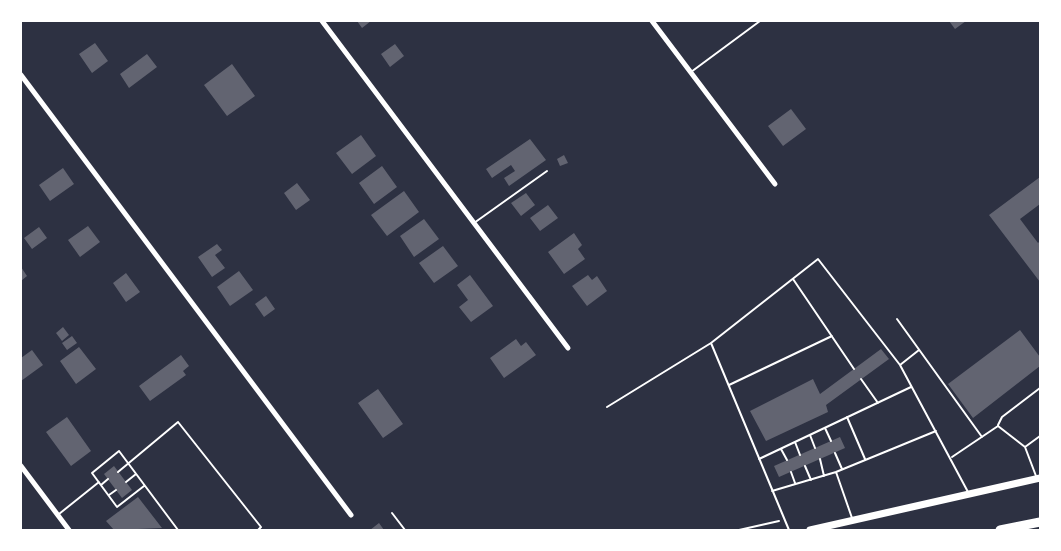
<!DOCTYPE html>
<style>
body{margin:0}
#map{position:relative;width:1061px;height:551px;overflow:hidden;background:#2d3142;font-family:"Asap Condensed",sans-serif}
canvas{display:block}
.frame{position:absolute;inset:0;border:22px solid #fff;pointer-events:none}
</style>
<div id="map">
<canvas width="1061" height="551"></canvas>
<div class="frame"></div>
</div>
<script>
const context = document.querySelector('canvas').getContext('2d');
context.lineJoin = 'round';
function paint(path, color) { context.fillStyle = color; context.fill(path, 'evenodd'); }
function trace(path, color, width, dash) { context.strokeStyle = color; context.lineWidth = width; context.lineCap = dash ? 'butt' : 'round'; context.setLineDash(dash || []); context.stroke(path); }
paint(new Path2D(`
 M357,21h14l-9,7z
 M949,21h17l-11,8z
 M95,43l13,18 -16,12 -13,-19z
 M395,44l9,12 -14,11 -9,-13z
 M147,54l10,13 -28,21 -9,-14z
 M232,64l23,32 -28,20 -23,-31z
 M791,109l15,20 -23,17 -15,-20z
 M361,135l15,21 -24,18 -16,-21z
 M530,139l16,21 -37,26 -5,-8 11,-7 -4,-6 -19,13 -6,-9z
 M564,155l4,8 -8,3 -3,-7z
 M382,166l15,21 -23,17 -15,-21z
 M63,168l11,16 -24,17 -11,-16z
 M1040,177v27l-20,15 18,24 2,-2v41l-51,-67z
 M297,183l13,17 -14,10 -12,-17z
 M404,191l15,21 -32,24 -16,-21z
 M526,193l9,12 -14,11 -10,-13z
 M548,205l10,13 -18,13 -10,-13z
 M424,219l15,20 -25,18 -14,-21z
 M88,226l12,16 -20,15 -12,-17z
 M39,227l8,11 -15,11 -8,-11z
 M574,233l8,12 -4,4 7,10 -21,15 -16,-22z
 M217,244l5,6 -7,5 10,13 -13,9 -14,-20z
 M443,246l15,20 -24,17 -15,-20z
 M21,267l6,9 -6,5z
 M239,271l14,19 -23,16 -13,-19z
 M126,273l14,19 -14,10 -13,-19z
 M470,275l23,31 -22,16 -12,-15 9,-7 -11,-15z
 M588,275l4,5 5,-4 10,15 -20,15 -15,-20z
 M266,296l9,13 -11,8 -9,-13z
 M63,327l6,8 -7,6 -6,-8z
 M1020,330l20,27v9l-67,52 -25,-34z
 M72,336l5,7 -10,7 -5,-7z
 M516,339l5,7 5,-4 10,13 -32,23 -14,-20z
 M79,347l17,22 -20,15 -16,-23z
 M881,349l8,10 -63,46 2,7 -62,29 -16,-30 63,-32 7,15z
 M32,350l11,15 -22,16v-23z
 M181,355l8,11 -6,5 3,4 -36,26 -11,-15z
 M378,389l25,35 -20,14 -25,-35z
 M67,417l24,34 -20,15 -25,-34z
 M840,437l5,11 -66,29 -5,-11z
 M114,466l18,24 -10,8 -18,-24z
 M138,497l24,31 -48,2 -8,-9z
 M379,523l5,7h-14z`), '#626471');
trace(new Path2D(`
 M739,530l40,-9`), '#fff', 2);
trace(new Path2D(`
 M691,72l69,-51
 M474,223l73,-52
 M793,279l61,90
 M897,319l85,118
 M711,343l78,187
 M900,365l19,-15
 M861,379l17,24
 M729,385l103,-49
 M607,407l104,-64 107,-84 82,106 68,127
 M847,417l18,42
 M998,425l4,-8 38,-29
 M825,428l6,13
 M810,435l5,13
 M795,442l5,13
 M1025,447l15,-11
 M781,449l6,11
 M835,453l7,16
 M952,457l46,-31 27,21 11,29
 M759,459l152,-72
 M820,459l4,17
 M805,466l6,14
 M118,472l60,-50 83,105 -3,3
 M791,472l4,11
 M126,482l10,-8
 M101,485l7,-6
 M144,486l-27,21 -25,-34 27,-22 59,79
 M772,491l64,-19
 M109,495l7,-5
 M392,513l13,17
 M59,514l40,-32
 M852,518l-16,-46 100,-41`), '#fff', 2);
trace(new Path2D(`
 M322,21l246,327
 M652,21l123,163
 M21,75l330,440
 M21,466l48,64`), '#fff', 5);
trace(new Path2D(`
 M810,530l230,-52`), '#fff', 7);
trace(new Path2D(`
 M1000,530l40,-8`), '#fff', 9);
</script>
